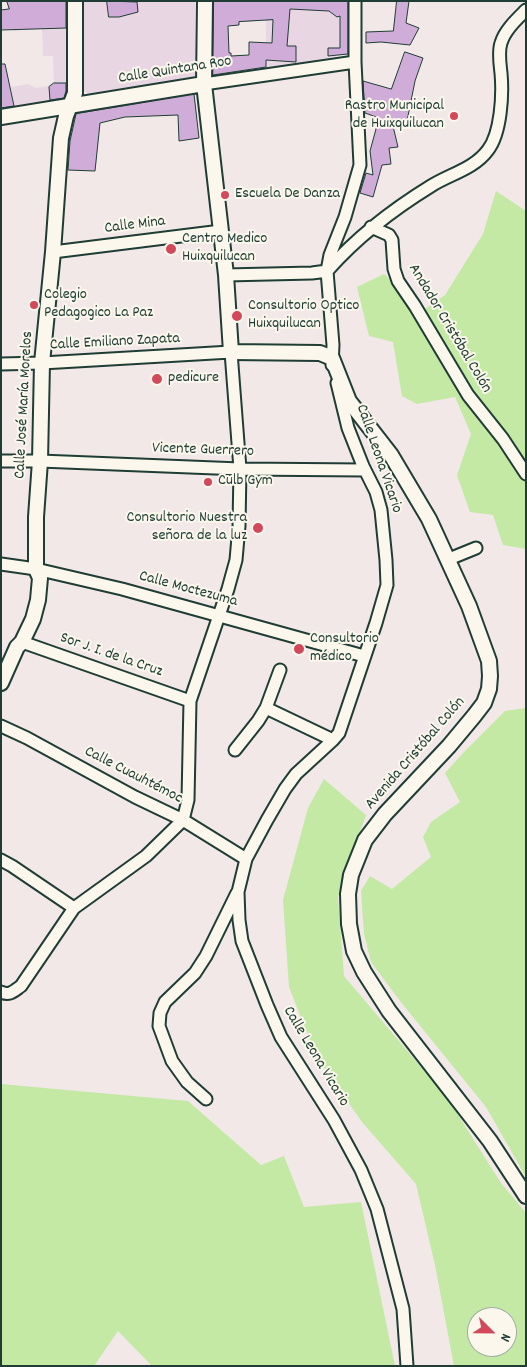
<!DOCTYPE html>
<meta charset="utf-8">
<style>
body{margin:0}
#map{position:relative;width:527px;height:1367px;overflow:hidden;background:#f2e8e8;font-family:Dekko,sans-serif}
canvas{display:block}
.frame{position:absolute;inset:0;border:2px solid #1f3d34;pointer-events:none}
.north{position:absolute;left:467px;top:1307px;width:50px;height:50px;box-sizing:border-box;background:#fbf7ec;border:1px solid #a3ada2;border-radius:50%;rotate:113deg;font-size:14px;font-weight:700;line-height:20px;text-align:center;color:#1f3d34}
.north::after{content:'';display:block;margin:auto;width:18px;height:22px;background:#d1495b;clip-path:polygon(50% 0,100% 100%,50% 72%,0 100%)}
</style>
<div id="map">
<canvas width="527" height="1367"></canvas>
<div class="frame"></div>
<div class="north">N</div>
</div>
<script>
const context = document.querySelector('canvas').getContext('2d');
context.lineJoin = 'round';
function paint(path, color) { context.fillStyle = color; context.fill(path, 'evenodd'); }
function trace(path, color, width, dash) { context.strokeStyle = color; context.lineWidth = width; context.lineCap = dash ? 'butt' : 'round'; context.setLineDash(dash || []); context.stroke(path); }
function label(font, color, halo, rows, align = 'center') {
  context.font = font + ' Dekko,sans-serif'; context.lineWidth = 4; context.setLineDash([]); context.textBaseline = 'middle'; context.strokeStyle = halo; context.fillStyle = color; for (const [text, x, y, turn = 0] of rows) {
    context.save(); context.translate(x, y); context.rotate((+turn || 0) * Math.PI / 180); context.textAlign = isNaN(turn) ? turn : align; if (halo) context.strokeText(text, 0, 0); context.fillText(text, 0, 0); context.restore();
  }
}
paint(new Path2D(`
 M6,1h62l1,28 -1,67 -3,3 -51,8 -3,-20 17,-3 8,4 13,-2 5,-4 -1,-26h-10l-1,-27 -29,2z
 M82,1h113v77l-1,2 -105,15 -8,-7z
 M265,1h86l-2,53 -82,14z`), '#e8d6e3');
paint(new Path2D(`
 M496,191l30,20v338l-23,-4 -10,-30 -23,-3 -13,-37 14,-41 -16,-37 -38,7 -15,-8 -9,-54 -24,-6 -12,-49 27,-13 10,9 21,33 30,-21 38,-61z
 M526,708v469l-40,-70 -86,-106 -29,-39 -7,-28 -3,-43 9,-15 22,13 39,-32 -8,-20 8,-15 29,-20 -15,-29 19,-21 41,-41z
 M324,779l42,36 -28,82 6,79 104,123 53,84 25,30v153h-72l-19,-101 -19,-81 -54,-62 -45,-64 -28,-71 -6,-87 25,-92zM477,1317h30v30h-30z
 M1,1084l187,17 73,64 23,-9 20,51 57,-5 34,164h-243l-34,-35 -24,35h-93z`), '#c3e9a4');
const building = new Path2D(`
 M7,1h59v27l-65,2v-20l8,-1z
 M107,1l30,1 1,10 -19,5h-10z
 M214,1h134v53l-20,2v-8h12v-32l-3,1 -8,-6 -39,-2 -3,37h9v16l-30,-2v7l-53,8zM273,20l-1,23 -23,-1v13l-18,1v-3h-2l-1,-27 11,-1v-3z
 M397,1h12l-3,22 13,5 -9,17 -29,-3 -15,1v-11l27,-1z
 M405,52l18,6 -8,23 -9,45 -14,-4 6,25 -9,1 2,16 -9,1 -9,32 -13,-4 6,-20 7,2 -3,-24 9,-33 -14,-5 -2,-32 28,8z
 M1,64h4l9,42 -13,2z
 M54,83h12v8l-2,7 -14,2 -1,-13z
 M194,94l5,44 -20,3 -1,-26 -53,2 -25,6 -5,48 -27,-1 2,-29 6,-27z`);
paint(building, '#d0add8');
trace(building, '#1f3d34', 1);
const minor = new Path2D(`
 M204,84l151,-22
 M371,227l18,8 3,5 2,29 4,12 17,25 53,89 35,44 23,35
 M53,252l168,-21
 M328,270c30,-34 64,-60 103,-84 19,-12 43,-17 57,-36 13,-17 15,-55 13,-77 -1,-9 -3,-21 0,-30 4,-13 15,-23 25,-33
 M226,275l86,-2 15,-2
 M1,364l41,-1 189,-11 9,117 -1,57 -3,34 -8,29 -38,112 -2,99 -5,20 -37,36 -72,52 -53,78c-7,5 -11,10 -20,6
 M332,365l1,-20 -6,-74 3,-16 15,-38 15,-52 -5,-103v-61
 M337,383l11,45 15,38 13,26 5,18 5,50 1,25 -11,38 -37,110 -6,7 -37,34 -11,15 -18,31 -21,39 -8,33 1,28 3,21 25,64 14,32 53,83 27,50 16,39 26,100 4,57
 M1,461h39l200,8 125,1
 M449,559l27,-11
 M1,564l35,5 86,20 242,67
 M22,642l168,59
 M266,708l67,32
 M1,726l26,12 108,59 48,23 63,39
 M235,750l23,-29 8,-13 14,-38
 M1,860l11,6 62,42
 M206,1099l-19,-17 -15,-21 -13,-35 1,-13 5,-11 30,-29 11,-17 31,-63`);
const major = new Path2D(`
 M205,1l-1,83 22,191 5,77 89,1 12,5 17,43 42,54 38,64 40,87 20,55 1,15 -1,13 -5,14 -10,13 -25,30 -64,68 -20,26 -14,35 -3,19 1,30 5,27 10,21 25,39 101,130 36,55
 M1,117l203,-33
 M1,683l16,-36 5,-5 11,-23 5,-19 2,-22 -4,-9v-52l4,-56 2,-98 11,-111 8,-114 5,-22 9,-23v-92`);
trace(minor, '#1f3d34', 15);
trace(major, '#1f3d34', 18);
trace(minor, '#fbf7ec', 11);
trace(major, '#fbf7ec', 14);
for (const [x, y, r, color] of [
 [454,116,5,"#d1495b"],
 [225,195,5,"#d1495b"],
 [171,249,6,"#d1495b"],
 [34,305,5,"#d1495b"],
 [237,316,6,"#d1495b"],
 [157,379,6,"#d1495b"],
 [208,482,5,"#d1495b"],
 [258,528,6,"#d1495b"],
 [299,649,6,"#d1495b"]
]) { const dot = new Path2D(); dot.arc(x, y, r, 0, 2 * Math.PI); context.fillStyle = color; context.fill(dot); trace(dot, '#fbf7ec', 2); }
label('16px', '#1f3d34', '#fbf7ec', [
 ["Calle Quintana Roo",175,71,-9],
 ["Calle Mina",135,226,-7],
 ["Andador Cristóbal Colón",449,329,59],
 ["Calle Emiliano Zapata",115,343,-3],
 ["Calle José María Morelos",25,405,-87],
 ["Vicente Guerrero",203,451,2],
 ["Calle Leona Vicario",378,459,71],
 ["Calle Moctezuma",188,590,15],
 ["Sor J. I. de la Cruz",111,656,19],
 ["Avenida Cristóbal Colón",416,754,-49],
 ["Calle Cuauhtémoc",133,776,27],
 ["Calle Leona Vicario",315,1057,59]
]);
label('16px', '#1f3d34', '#fbf7ec', [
 ["Rastro Municipal",444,107,"right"],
 ["de Huixquilucan",444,125,"right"],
 ["Escuela De Danza",235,195],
 ["Centro Medico",182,240],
 ["Huixquilucan",182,258],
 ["Colegio",44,296],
 ["Pedagogico La Paz",44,314],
 ["Consultorio Optico",248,307],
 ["Huixquilucan",248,325],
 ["pedicure",168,379],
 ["Culb Gym",218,482],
 ["Consultorio Nuestra",247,519,"right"],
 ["señora de la luz",247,537,"right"],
 ["Consultorio",310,640],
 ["médico",310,658]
], 'left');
</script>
